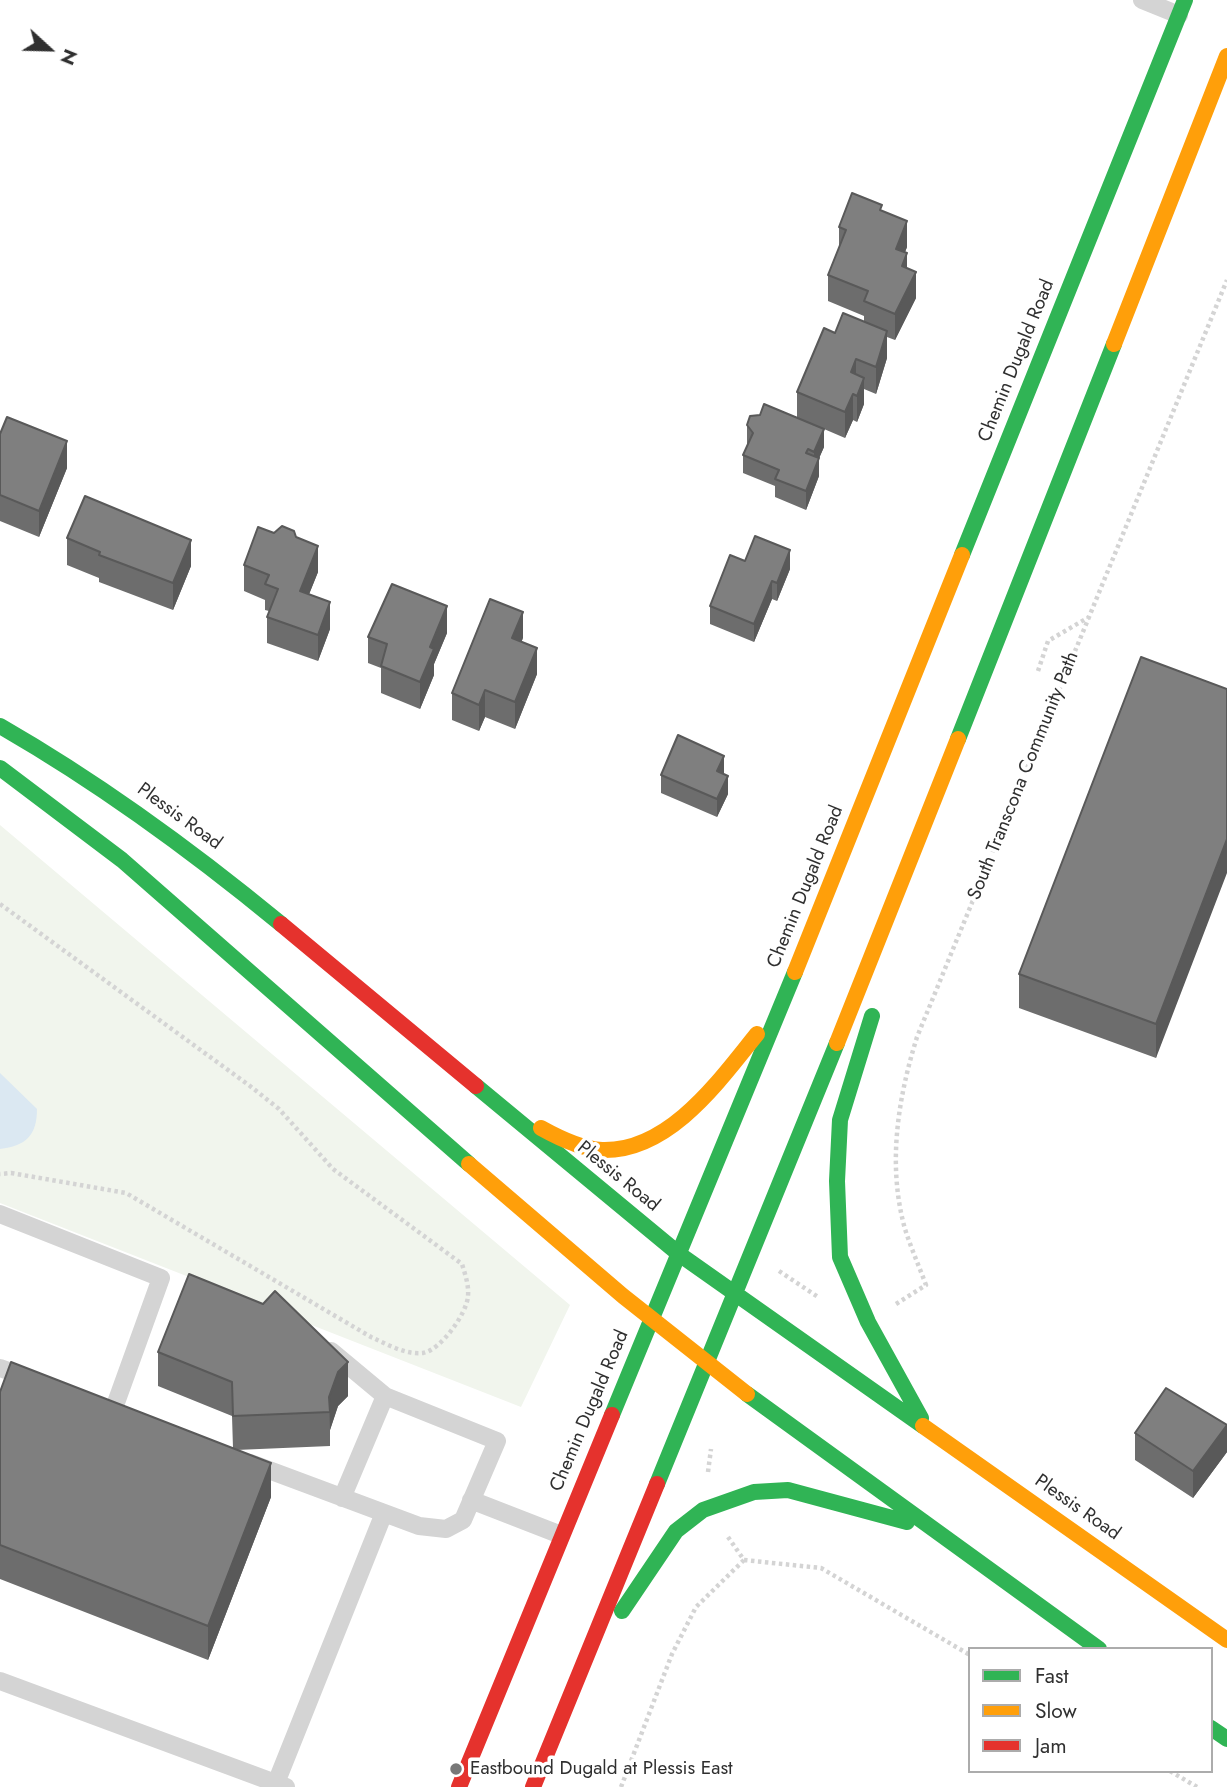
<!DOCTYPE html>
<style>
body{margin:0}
#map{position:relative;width:1227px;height:1787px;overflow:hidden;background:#fff;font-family:Jost,sans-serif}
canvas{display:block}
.legend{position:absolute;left:968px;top:1647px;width:245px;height:126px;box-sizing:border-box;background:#fff;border:2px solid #acacac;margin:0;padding:9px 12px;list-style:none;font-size:21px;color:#303030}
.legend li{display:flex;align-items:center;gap:14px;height:35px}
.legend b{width:35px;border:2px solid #acacac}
.north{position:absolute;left:14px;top:14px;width:70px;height:70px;-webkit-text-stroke:5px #fff;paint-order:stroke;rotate:112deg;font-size:19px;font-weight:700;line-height:28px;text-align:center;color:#303030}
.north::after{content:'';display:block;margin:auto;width:24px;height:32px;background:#303030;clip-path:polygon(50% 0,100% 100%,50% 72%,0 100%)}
</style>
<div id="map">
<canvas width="1227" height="1787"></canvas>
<ul class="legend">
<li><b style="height:9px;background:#30b455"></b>Fast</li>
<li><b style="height:9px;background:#ff9f0a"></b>Slow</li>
<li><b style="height:9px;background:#e5322d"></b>Jam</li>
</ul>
<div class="north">N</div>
</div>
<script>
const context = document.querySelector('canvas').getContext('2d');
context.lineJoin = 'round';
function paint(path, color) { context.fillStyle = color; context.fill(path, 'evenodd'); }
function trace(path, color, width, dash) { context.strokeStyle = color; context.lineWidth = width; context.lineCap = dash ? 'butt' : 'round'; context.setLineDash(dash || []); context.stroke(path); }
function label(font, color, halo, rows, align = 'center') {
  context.font = font + ' Jost,sans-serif'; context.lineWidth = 7; context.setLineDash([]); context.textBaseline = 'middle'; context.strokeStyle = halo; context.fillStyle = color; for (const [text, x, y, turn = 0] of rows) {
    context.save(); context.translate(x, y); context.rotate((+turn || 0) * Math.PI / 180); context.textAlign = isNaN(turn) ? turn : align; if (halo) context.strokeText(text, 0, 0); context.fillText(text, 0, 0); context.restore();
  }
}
paint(new Path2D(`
 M0,825l570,480 -49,102 -521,-204z`), '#f1f5ed');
paint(new Path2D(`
 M0,1073l37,36c0,27 -12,37 -37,40z`), '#dbe8f2');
trace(new Path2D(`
 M1038,671l10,-30 41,-24
 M0,904l250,182 29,23 54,60 129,95c3,10 7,21 6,32 -1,17 -27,54 -45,57 -18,2 -36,-9 -52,-16l-245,-144 -115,-20 -11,1
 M779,1271l39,26
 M896,1304l30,-19c-7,-19 -15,-37 -21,-56 -18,-64 -7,-131 12,-192l310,-757
 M708,1472l3,-23
 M744,1560l77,8 149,87
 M1170,1771l27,16
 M621,1787l51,-133 24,-47 48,-47 -16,-23`), '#d4d4d4', 4.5, [3.5, 3.5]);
trace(new Path2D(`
 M1142,0l37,15
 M0,1214l161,64 -48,133
 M0,1368l31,11
 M250,1463l169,63 27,3 17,-9 34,-79 -112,-45 -54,-45
 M342,1498l43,-102
 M471,1500l90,35
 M0,1681l286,106
 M276,1783l108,-270`), '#d4d4d4', 18);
trace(new Path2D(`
 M962,555l223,-555
 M0,726c101,58 191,124 281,198
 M958,739l156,-395
 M0,768l122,92 347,304
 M872,1016l-32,104 -3,61 3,76 28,65 53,96
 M476,1086l203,168 244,172
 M747,1394l352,255
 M612,1415l183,-443
 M657,1484l180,-441
 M622,1611l54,-80 27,-21 51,-18 34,-2 119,32
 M1211,1728l16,11`), '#30b455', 16);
trace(new Path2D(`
 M1114,344l113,-288
 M795,972l167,-417
 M837,1043l121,-304
 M541,1128c18,10 40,21 61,22 67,2 117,-69 155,-116
 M469,1164l154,132 124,98
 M923,1426l304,214`), '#ff9f0a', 16);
trace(new Path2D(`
 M281,924l195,162
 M459,1787l153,-372
 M533,1787l124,-303`), '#e5322d', 16);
paint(new Path2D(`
 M882,210l25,37 -2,5 2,16 9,30 -21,42 -8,-3v21l-11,36 -12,-5v15l-7,18 -4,-2 -8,18 -21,-9v18l-5,11v18l-13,34 -31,-13v-11l-32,-13v-18l5,-10 -1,-2v-18l50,-7v-26l38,-59 29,-11v-6l-36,-15v-26l11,-27v-21z
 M0,434l67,34 -28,69 -39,-16z
 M274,533l22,4 22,35 -9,22 21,35 -12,32 -51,-18v-26l2,-6 -4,-1v-10l-21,-9v-26z
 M67,538l124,28 -18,44 -74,-28v-4l-32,-13z
 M745,561l45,8 -13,32 -5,-2 -18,43 -44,-18v-18z
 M447,633l-13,31v11l-14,34 -39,-16v-25l-13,-5v-26z
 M523,638l-2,4 16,32 -22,55 -30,-12 -6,14 -27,-11v-27z
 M1227,689l-71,369 -137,-50v-34z
 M724,774l4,20 -11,23 -56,-24v-18z
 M158,1352l190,44 -10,10 -8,24v16l-94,4 35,47 -63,163 -208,-81v-187l233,56 -1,-32 -74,-30z
 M1135,1433l92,19 -34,46 -58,-38z`), '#6d6d6d');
paint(new Path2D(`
 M907,221v26l-11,28v-26z
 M907,253v26l-5,-13z
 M916,272v26l-21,42v-26z
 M887,331v27l-11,36v-27z
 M856,359v26l-3,9v26l-8,18v-26l6,-40z
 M864,378v26l-7,18v-26z
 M824,429v18l-10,23v-18z
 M67,441v27l-28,69v-26z
 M819,458v18l-13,34v-19z
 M191,540v26l-18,44v-27z
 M318,546v26l-18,45v-26z
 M790,550v19l-13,32v-18z
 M772,581v18l-18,43v-18z
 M330,602v27l-12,32v-26z
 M447,606v27l-13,31v11l-14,34v-27l10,-35z
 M523,612v26l-11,27v-27z
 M537,648v26l-22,55v-27z
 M485,690v27l-6,14v-26z
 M724,756v18l-7,-3z
 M728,776v18l-11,23v-18z
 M1227,839v34l-71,185v-34z
 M348,1362v34l-10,10 -8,24 -1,-33 9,-25z
 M1227,1425v27l-34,46v-27z
 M271,1463v34l-63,163v-34z`), '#595959');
const building = new Path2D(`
 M852,193l30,12 -2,5 27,11 -11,28 11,4 -5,13 14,6 -21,42 -31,-13 4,-10 -40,-16 18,-45 -7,-3z
 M843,313l44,18 -11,36 -20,-8 -5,13 13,6 -7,18 -4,-2 -8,18 -48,-20 27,-64 11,5z
 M764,404l60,25 -10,23 -6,-3 -2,4 13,5 -13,33 -31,-12 4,-9 -36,-15 10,-22 -6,-8 3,-9 10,-1z
 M7,417l60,24 -28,70 -39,-16v-61z
 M85,496l106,44 -18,43 -74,-28 1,-3 -33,-14z
 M282,526l12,5 2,6 22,9 -18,45 30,11 -12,33 -51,-18 11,-28 -13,-5 4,-9 -25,-10 14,-38 16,6z
 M755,536l35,14 -13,33 -5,-2 -18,43 -44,-18 20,-51 15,6z
 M392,584l55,22 -17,41 4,2 -14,33 -39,-16 6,-22 -19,-7z
 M490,599l33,13 -11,26 25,10 -22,54 -30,-12 -6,15 -27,-12z
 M1141,657l86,32v150l-71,185 -137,-50z
 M678,735l46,21 -7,15 11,5 -11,23 -56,-24z
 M189,1274l74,30 12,-13 73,71 -10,10 -9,25 1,15 -97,4 -1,-34 -74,-30z
 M11,1362l260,101 -63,163 -208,-81v-153z
 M1166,1388l61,37 -34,46 -58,-38z`);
paint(building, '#7f7f7f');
trace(building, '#595959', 2);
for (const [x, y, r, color] of [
 [456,1769,7,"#787878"]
]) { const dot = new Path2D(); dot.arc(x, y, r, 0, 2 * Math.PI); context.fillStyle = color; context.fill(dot); trace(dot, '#fff', 2.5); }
label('19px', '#303030', '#fff', [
 ["Chemin Dugald Road",1017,361,-68],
 ["South Transcona Community Path",1024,776,-68],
 ["Plessis Road",179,817,36],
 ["Chemin Dugald Road",806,887,-68],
 ["Plessis Road",618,1177,39],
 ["Chemin Dugald Road",590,1411,-67],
 ["Plessis Road",1077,1508,35]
]);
label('19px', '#303030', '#fff', [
 ["Eastbound Dugald at Plessis East",470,1769]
], 'left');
</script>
